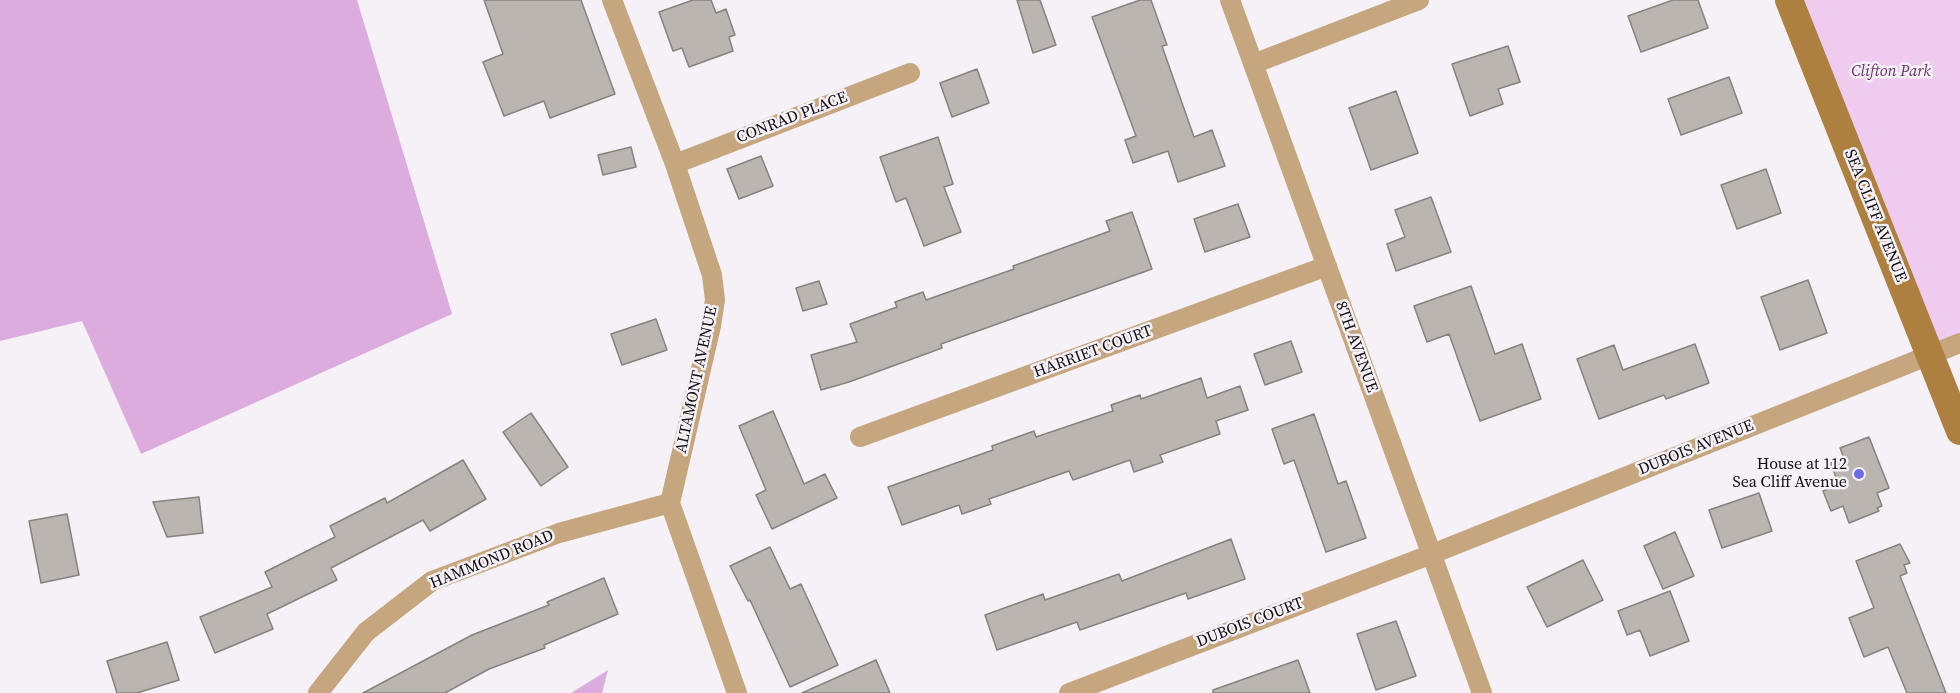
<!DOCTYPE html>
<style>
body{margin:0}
canvas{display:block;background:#f6f1f7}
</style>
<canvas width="1960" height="693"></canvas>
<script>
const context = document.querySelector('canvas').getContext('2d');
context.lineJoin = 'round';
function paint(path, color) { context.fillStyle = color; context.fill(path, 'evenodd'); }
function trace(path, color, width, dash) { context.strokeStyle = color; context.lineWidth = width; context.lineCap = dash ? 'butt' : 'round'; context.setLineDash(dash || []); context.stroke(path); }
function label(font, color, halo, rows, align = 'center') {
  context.font = font + ' "Source Serif 4",serif'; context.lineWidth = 5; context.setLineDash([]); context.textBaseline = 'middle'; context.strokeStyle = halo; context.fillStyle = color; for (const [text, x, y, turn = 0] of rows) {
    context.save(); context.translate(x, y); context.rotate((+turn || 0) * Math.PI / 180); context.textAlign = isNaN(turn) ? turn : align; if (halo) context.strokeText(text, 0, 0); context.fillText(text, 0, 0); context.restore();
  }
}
paint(new Path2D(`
 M1789,0h171v343l-30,12z`), '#efcbf0');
paint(new Path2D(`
 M0,0h357l95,314 -311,140 -59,-133 -82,20z
 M608,670l-6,23h-31z`), '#dbacdd');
const building = new Path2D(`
 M484,0h97l34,94 -65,24 -6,-17 -40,15 -21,-54 20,-8z
 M693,0h18l5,13 10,-4 9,26 -6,2 4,14 -44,16 -7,-19 -9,3 -14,-39z
 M1017,0h23l16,45 -23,8z
 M1140,0h11l16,45 -5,1 32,91 18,-7 13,36 -47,16 -10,-31 -35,12 -8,-23 11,-4 -44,-119z
 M1673,0h25l10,28 -67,24 -13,-36z
 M1508,46l12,36 -22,7 5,15 -33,12 -18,-52z
 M977,69l12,34 -37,14 -12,-34z
 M1729,77l13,36 -61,22 -13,-36z
 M1396,91l22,62 -47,17 -22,-62z
 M938,137l15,47 -9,3 17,45 -37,14 -18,-48 -10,4 -16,-45z
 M631,147l5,20 -33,8 -5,-20z
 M761,156l12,30 -34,13 -12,-30z
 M1766,169l15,44 -44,16 -16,-44z
 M1431,197l20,55 -55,19 -9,-27 18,-7 -10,-27z
 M1238,204l12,33 -45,15 -11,-33z
 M1132,212l20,57 -211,75 1,4 -93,34 -28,8 -10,-35 46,-13 -7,-18 47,-17 -2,-5 28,-10 3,8 88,-31 -1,-3 97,-35 -4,-10z
 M1808,280l19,53 -47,17 -19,-53z
 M819,281l8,23 -24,7 -7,-23z
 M1471,286l24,68 27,-10 19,55 -61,22 -31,-87 -22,8 -13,-36z
 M656,319l11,31 -45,15 -11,-31z
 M1291,341l11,31 -37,13 -11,-31z
 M1695,344l14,39 -43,16 -2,-4 -65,24 -22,-60 37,-14 9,25z
 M1201,378l6,20 33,-12 8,24 -32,11 4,13 -60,21 3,7 -29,10 -4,-12 -57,20 -4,-9 -80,28 2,5 -29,10 -3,-9 -57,20 -14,-38 105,-37 -1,-4 42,-15 2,6 77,-26 -2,-6 29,-10 1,4z
 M773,411l31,73 21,-10 12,24 -65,31 -16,-34 10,-5 -27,-64z
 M531,413l37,54 -27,19 -38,-54z
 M1314,414l24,70 8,-3 20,57 -40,14 -32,-92 -10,4 -12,-35z
 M1869,437l20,51 -12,5 5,13 -5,2 2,3 -30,12 -6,-17 -12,5 -8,-20 16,-7 -9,-21 14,-5 -4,-10z
 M463,460l23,39 -56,32 -7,-11 -92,48 6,12 -70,34 6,15 -58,24 -15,-36 72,-30 -7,-15 70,-35 -5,-11 55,-28 2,5z
 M1759,493l13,38 -50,17 -13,-38z
 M199,497l4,36 -36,4 -14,-35z
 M67,514l12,61 -38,8 -12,-62z
 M1675,532l19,44 -31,13 -19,-43z
 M1231,539l14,40 -57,20 -2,-6 -106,37 -3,-8 -80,28 -12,-35 58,-21 2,6 74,-26 3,7z
 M1900,544l10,19 -6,2 3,8 -7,3 46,117h-39l-19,-46 -24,10 -15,-39 25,-10 -18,-47z
 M770,547l20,42 11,-5 37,81 -48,22 -40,-87 -2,1 -18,-35z
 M1583,560l20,40 -56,27 -20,-40z
 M604,578l14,36 -74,31 1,3 -56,21 -44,24h-82l109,-58 77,-30 -2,-3z
 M1670,591l19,50 -39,15 -10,-26 -13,5 -9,-24z
 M1396,621l20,55 -40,14 -19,-56z
 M167,642l12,38 -42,13h-20l-10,-32z
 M876,660l14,33h-88z
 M1298,660l12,33h-97v-3z`);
paint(building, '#bab5b0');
trace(building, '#87827d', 1.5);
trace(new Path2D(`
 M612,0l63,164 37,111 3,25 -4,26 -41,177 67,190
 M1230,0l252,693
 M1253,64l166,-64
 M675,164l235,-91
 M860,437l467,-171
 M318,693l48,-61 66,-51 127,-48 111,-30
 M1069,693l363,-139 528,-211`), '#c5a67e', 20);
trace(new Path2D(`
 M1789,0l171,431`), '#ad8040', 28);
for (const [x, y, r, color] of [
 [1859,474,6,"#6a6ce6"]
]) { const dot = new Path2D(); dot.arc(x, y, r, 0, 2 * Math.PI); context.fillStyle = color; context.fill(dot); trace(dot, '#f6f1f7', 2); }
label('italic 16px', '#69326d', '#f6f1f7', [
 ["Clifton Park",1891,72]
]);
label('16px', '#100e10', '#f6f1f7', [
 ["CONRAD PLACE",792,118,-21],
 ["SEA CLIFF AVENUE",1875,216,68],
 ["8TH AVENUE",1356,347,70],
 ["HARRIET COURT",1093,352,-20],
 ["ALTAMONT AVENUE",697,380,-78],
 ["DUBOIS AVENUE",1696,448,-22],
 ["HAMMOND ROAD",492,560,-22],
 ["DUBOIS COURT",1250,623,-21]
]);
label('16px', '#100e10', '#f6f1f7', [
 ["House at 112",1847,465],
 ["Sea Cliff Avenue",1847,483]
], 'right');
</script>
